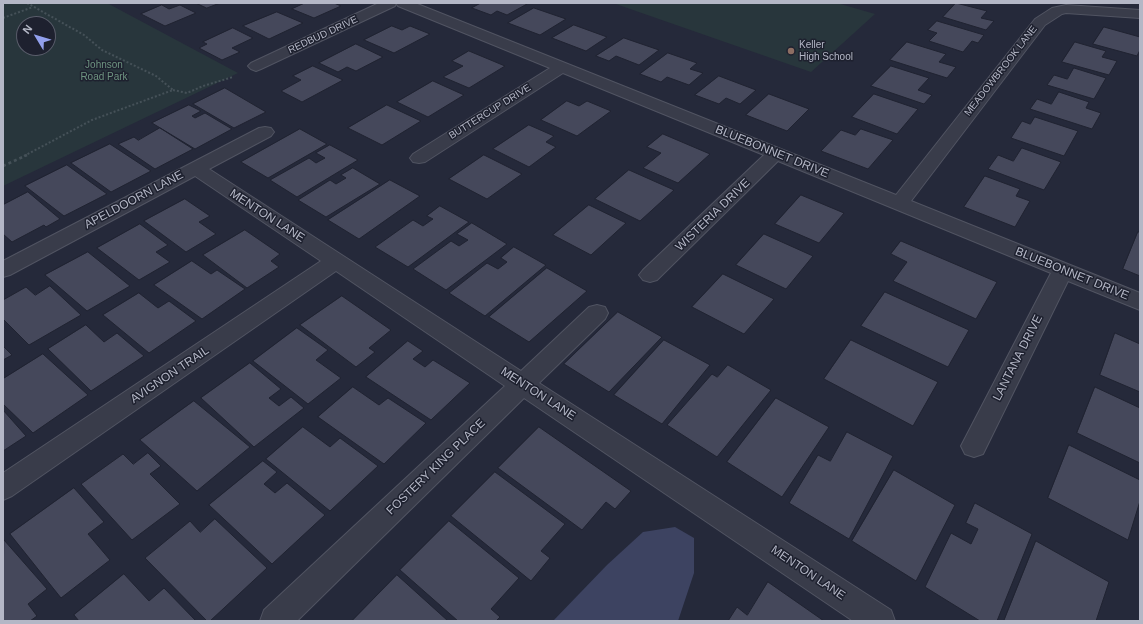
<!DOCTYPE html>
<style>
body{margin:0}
#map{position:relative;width:1143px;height:624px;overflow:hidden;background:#25293a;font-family:Arial,sans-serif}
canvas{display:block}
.frame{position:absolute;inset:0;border:4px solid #b4b7c6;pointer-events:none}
.north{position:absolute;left:16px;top:16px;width:40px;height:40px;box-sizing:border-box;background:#1e212f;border:1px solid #5a5d6b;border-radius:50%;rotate:308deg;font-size:11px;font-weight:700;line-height:16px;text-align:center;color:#b4b7c6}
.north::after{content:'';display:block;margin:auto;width:14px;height:18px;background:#92a0ed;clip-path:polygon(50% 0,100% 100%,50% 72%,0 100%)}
</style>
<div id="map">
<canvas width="1143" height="624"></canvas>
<div class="frame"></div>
<div class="north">N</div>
</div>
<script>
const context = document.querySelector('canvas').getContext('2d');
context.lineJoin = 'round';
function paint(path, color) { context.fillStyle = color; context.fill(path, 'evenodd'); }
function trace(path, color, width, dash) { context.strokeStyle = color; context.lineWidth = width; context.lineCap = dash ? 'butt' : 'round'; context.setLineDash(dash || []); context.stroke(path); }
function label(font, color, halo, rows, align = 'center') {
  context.font = font + ' Arial,sans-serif'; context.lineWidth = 3; context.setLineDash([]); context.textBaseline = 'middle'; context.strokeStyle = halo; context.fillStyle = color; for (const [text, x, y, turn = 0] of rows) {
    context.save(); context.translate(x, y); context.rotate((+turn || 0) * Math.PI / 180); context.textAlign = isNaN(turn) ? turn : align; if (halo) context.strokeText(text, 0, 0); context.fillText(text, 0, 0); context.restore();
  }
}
paint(new Path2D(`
 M3,3h104l131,70 -235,113zM24,24h24v24h-24z
 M613,3h224l38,11 -64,58z`), '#28363c');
paint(new Path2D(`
 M675,527l19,11v35l-16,48h-125l54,-56 36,-33z`), '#3d4361');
const building = new Path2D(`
 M196,3h24l-13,5z
 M305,3h29l7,3 -27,12 -22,-9z
 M481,3h44l2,1 -20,11 -10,-4 -6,4 -19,-7z
 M956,3l31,8 -6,7 13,3 -8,9 -43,-13z
 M162,5l7,4 11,-4 16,8 -31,13 -24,-12z
 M534,8l32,11 -26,16 -32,-12z
 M277,12l26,11 -34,16 -26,-13z
 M937,21l47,14 -6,8 -6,-2 -9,11 -34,-11 8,-8 -9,-3z
 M574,25l33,12 -21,14 -34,-13z
 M392,26l10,4 8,-4 20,8 -36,19 -30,-13z
 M1104,27l36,10v13l-3,6 -44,-12z
 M233,28l20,10 -21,10 8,4 -18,8 -23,-12 8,-4 -4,-2z
 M624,38l35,12 -20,15 -23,-9 -7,5 -13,-5z
 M907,42l39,12 -7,8 17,5 -9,11 -57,-18z
 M1075,42l31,9 -4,6 15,4 -8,14 -47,-13z
 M356,44l27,13 -27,14 -9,-4 -9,5 -19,-9z
 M469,51l36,15 -36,22 -26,-11 20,-11 -11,-5z
 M668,53l29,10 -7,6 13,4 -14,12 -22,-8 -6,5 -21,-8z
 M313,66l30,14 -41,22 -21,-11 20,-11 -8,-4z
 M891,66l38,12 -11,12 14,5 -8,9 -53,-18z
 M1074,68l32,10 -12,21 -47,-14 7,-10 13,4z
 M719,76l37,14 -16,14 -14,-6 -7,6 -24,-9z
 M433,81l31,14 -36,22 -31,-15z
 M225,88l41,24 -32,16 -41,-24z
 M1059,92l30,10 -3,6 15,5 -9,16 -62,-20 7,-10 14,5z
 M769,94l40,15 -22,22 -41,-16z
 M874,94l44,15 -21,25 -45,-17z
 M567,101l12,5 8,-5 24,10 -34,25 -36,-16z
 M189,105l12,6 -9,5 3,2 10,-5 27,16 -37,20 -43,-26z
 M387,105l34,16 -39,24 -34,-17z
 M1035,117l43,14 -14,25 -53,-18 11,-17 8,3z
 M529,125l25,11 -8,6 10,5 -27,20 -36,-18z
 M160,128l33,21 -38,20 -37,-25 16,-7 4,3z
 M300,129l27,15 -59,34 -27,-16z
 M861,129l32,11 -25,29 -47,-18 20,-21 14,5z
 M663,134l47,20 -32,29 -35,-15 18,-15 -14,-6z
 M110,144l41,27 -40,21 -40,-29z
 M330,145l28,15 -61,37 -27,-17 39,-22 7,5 9,-5 -9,-5z
 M1022,148l39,14 -17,28 -56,-21 10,-14 15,6z
 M484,155l38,19 -35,25 -38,-20z
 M67,165l40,29 -43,22 -39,-30z
 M353,168l27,16 -54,33 -28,-17 32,-20 6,4 10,-6 -5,-3z
 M629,170l45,20 -34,31 -45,-22z
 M985,176l35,13 -4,7 14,5 -15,26 -51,-20z
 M390,180l30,16 -61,43 -31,-19z
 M28,192l32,27 -14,8 -2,-2 -32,17 -9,-8v-29z
 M801,195l43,18 -25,30 -44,-19z
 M185,199l25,17 -11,6 17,12 -30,18 -42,-31z
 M589,205l37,18 -35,32 -38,-20z
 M440,206l29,16 -61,45 -33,-20 38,-27 10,6 10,-7 -6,-3z
 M472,223l35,21 -61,46 -33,-21 38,-28 8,5 9,-6 -11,-6z
 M140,224l28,21 -12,7 14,10 -31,18 -42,-32z
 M245,230l35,24 -9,7 8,6 -32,21 -44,-33z
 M1138,232h2v44l-17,-7z
 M764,234l49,22 -27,33 -50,-24z
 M901,241l96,41 -21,37 -83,-38 14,-19 -16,-8z
 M514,247l32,18 -61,51 -36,-23 38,-30 11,6 9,-7 -6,-4z
 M88,252l42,34 -43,25 -42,-36z
 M192,261l19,13 6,-4 28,19 -43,30 -48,-34z
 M547,268l40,23 -58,51 -40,-25z
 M723,274l51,25 -30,35 -52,-27z
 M50,286l31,29 -52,30 -26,-26v-19l23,-13 9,8z
 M885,292l84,38 -21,37 -87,-41z
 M139,293l19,15 11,-7 27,20 -47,32 -46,-38z
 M342,296l49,34 -22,18 6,4 -19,15 -56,-42z
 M618,312l44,25 -53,55 -45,-28z
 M86,325l18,17 13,-9 27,23 -53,35 -43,-42z
 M297,328l31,22 -12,10 25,18 -33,26 -55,-43z
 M1115,333l25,11v48l-40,-17z
 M664,340l46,25 -48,59 -48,-29z
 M851,340l87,42 -25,44 -89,-47z
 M408,341l15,10 -10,8 12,8 8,-7 37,23 -39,37 -65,-43z
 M3,346l9,9 -9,5z
 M43,354l45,41 -55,38 -30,-29v-25z
 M250,363l31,26 -12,9 10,8 12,-9 13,11 -50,39 -53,-49z
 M728,365l43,25 -54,67 -50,-32 45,-51 5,3z
 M353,387l26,18 9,-7 38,25 -42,41 -66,-47z
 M1095,387l45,21v55l-63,-30z
 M776,398l53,29 -47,70 -55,-35z
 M194,401l56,46 -53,44 -57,-51z
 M3,410l23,26 -23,15z
 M303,427l27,20 10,-9 38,28 -48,45 -64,-52z
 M539,427l92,64 -16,18 -9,-7 -24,28 -84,-62z
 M847,432l46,24 -44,83 -60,-36 29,-48 12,6z
 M1069,445l71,35v21l-12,39 -80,-42z
 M148,453l13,13 -11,8 30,30 -48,36 -51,-56 42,-30 10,10z
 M263,461l14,11 -13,12 11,9 12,-10 38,32 -53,49 -63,-59z
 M894,470l61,35 -39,76 -64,-40z
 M495,472l70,52 -24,27 9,7 -19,23 -80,-65z
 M74,488l30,34 -16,12 22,26 -49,38 -51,-64z
 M975,503l57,31 -35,87h-17l-55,-34 26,-54 20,11 7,-15 -12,-6z
 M215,519l52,49 -57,53h-3l-62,-63 45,-37 10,11z
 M449,521l70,57 -28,31 9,8 -4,4h-38l-58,-51z
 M4,540l43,49 -19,15 9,12 -7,5h-27z
 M1036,541l73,41 -13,39h-92z
 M124,574l25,27 15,-13 32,33h-117l-5,-6z
 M397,575l51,46h-96z
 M768,582l56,39h-96l9,-14 10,8z`);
paint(building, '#45485b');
trace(building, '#202331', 1);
const minor = new Path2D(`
 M379,3h36l481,192 139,-176 17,-11 14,-3 74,5v8l-74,-5 -4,1 -17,11 -134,176 229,92v17l-72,-29 -85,173 -9,3 -9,-3 -4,-8 90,-173 -273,-112 -121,119 -7,2 -7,-2 -4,-5 4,-5 121,-115 -201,-82 -138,89 -6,1 -6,-1 -3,-4 3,-4 137,-86 -152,-62 -2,-3 -1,3 -134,63 -5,2 -5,-2 -3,-3 3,-3z
 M265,127l6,1 3,4 -3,4 -62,33 312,202 68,-64 8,-2 8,2 3,6 -3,6 -66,64 352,227 4,11h-42l-329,-223 -227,223h-37l4,-11 241,-224 -169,-115 -324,225 -9,4v-27l318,-212 -126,-85 -185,99 -7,2v-16l256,-133z`);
trace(minor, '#515462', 2);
trace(new Path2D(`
 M3,18l30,-11
 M173,90l14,3 16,-7 30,-9
 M24,156l68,-36 81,-30 -17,-14 -54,-26 -18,-15 -57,-32`), '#455158', 2, [2, 2]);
trace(new Path2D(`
 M3,166l24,-11`), '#455158', 2.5, [3, 3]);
paint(minor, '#393c4a');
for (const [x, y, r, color] of [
 [791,51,4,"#8d6e63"]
]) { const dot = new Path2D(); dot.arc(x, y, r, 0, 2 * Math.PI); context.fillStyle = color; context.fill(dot); trace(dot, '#1e212f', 1.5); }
label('10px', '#b4b7c6', '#1e212f', [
 ["REDBUD DRIVE",323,35,-25],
 ["MEADOWBROOK LANE",1001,71,-52],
 ["BUTTERCUP DRIVE",490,112,-32]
]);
label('10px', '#b4b7c6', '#1e212f', [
 ["Keller",799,45],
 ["High School",799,57]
], 'left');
label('10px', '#6e9480', '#1e212f', [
 ["Johnson",104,65],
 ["Road Park",104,77]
]);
label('12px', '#b4b7c6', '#1e212f', [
 ["BLUEBONNET DRIVE",772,152,22],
 ["APELDOORN LANE",134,200,-28],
 ["WISTERIA DRIVE",713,215,-44],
 ["MENTON LANE",267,216,33],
 ["BLUEBONNET DRIVE",1072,274,22],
 ["LANTANA DRIVE",1018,358,-63],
 ["AVIGNON TRAIL",170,375,-34],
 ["MENTON LANE",538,394,33],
 ["FOSTERY KING PLACE",436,467,-44],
 ["MENTON LANE",808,573,34]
]);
</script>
